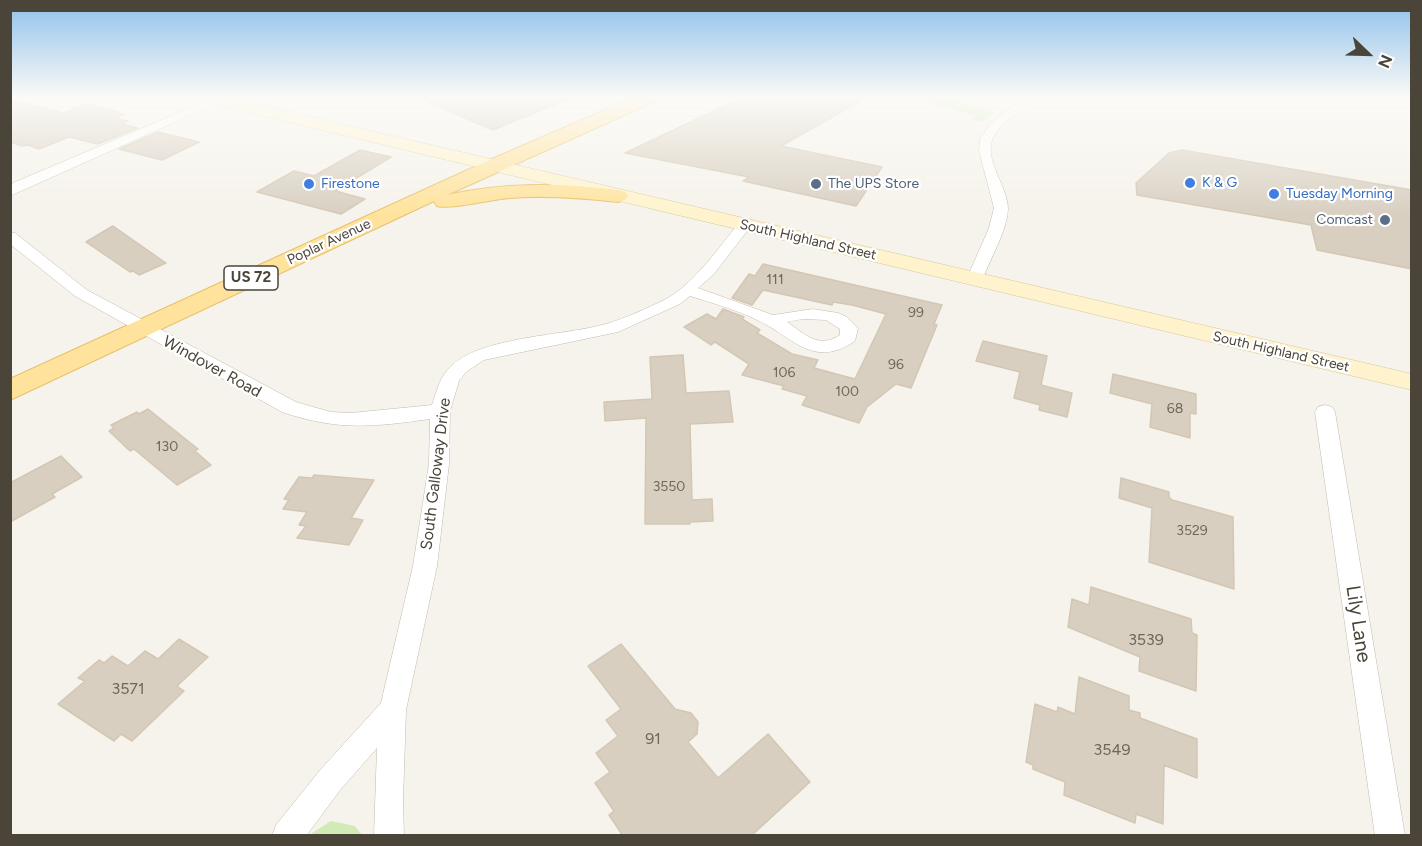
<!DOCTYPE html>
<style>
body{margin:0}
#map{position:relative;width:1422px;height:846px;overflow:hidden;background:#f6f3ec;font-family:Figtree,sans-serif}
canvas{display:block}
.frame{position:absolute;inset:0;border:12px solid #4b4439;pointer-events:none}
.north{position:absolute;left:1338px;top:24px;width:60px;height:60px;-webkit-text-stroke:4px #fff;paint-order:stroke;rotate:113deg;font-size:16px;font-weight:700;line-height:24px;text-align:center;color:#4b4439}
.north::after{content:'';display:block;margin:auto;width:21px;height:27px;background:#4b4439;clip-path:polygon(50% 0,100% 100%,50% 72%,0 100%)}
</style>
<div id="map">
<canvas width="1422" height="846"></canvas>
<div class="frame"></div>
<div class="north">N</div>
</div>
<script>
const context = document.querySelector('canvas').getContext('2d');
context.lineJoin = 'round';
function paint(path, color) { context.fillStyle = color; context.fill(path, 'evenodd'); }
function trace(path, color, width, dash) { context.strokeStyle = color; context.lineWidth = width; context.lineCap = dash ? 'butt' : 'round'; context.setLineDash(dash || []); context.stroke(path); }
function label(font, color, halo, rows, align = 'center') {
  context.font = font + ' Figtree,sans-serif'; context.lineWidth = 4.5; context.setLineDash([]); context.textBaseline = 'middle'; context.strokeStyle = halo; context.fillStyle = color; for (const [text, x, y, turn = 0] of rows) {
    context.save(); context.translate(x, y); context.rotate((+turn || 0) * Math.PI / 180); context.textAlign = isNaN(turn) ? turn : align; if (halo) context.strokeText(text, 0, 0); context.fillText(text, 0, 0); context.restore();
  }
}
paint(new Path2D(`
 M911,97h34l49,16c-9,7 -12,10 -23,7l4,-4z
 M331,821l24,5 7,9h-53z`), '#d2eab5');
const building = new Path2D(`
 M416,97h155v1l-78,32z
 M743,97h125l-87,49 101,21 -26,39 -113,-25 6,-4 -124,-24z
 M10,99l53,14 23,-9 39,10 -10,4 13,3 -6,3 16,4 -40,16 -29,-7 -30,12 -11,-4 -6,1 -12,-4z
 M158,132l41,10 -37,18 -43,-11z
 M360,150l31,7 -56,34 30,8 -24,15 -84,-22 37,-21 20,5z
 M1182,150l230,40v79l-95,-19 -6,-25 -174,-30 -1,-12 33,-30z
 M113,226l53,37 -27,12 -6,-4 -3,1 -44,-30z
 M763,264l179,41 -8,19 3,1 -26,63 -15,-4 -29,23 -8,16 -57,-18 5,-9 -25,-7 2,-3 -42,-11 7,-11 -34,-22 -4,3 -27,-18 23,-13 9,5 7,-10 21,8 -2,2 18,11 -3,3 35,21 26,6 -4,8 41,11 31,-65 -34,-9 -19,-3 -1,3 -69,-15 -11,15 -20,-7 17,-24 6,2z
 M983,341l64,15 -6,29 31,8 -5,24 -28,-7 1,-5 -26,-7 6,-26 -44,-11z
 M683,355l3,38 43,-2 4,31 -43,2 2,76 20,-1 1,22 -23,1v2h-45l1,-106 -41,3 -1,-19 48,-3 -2,-42z
 M1113,374l83,20v20l-6,-1v25l-40,-11 2,-23 -42,-11z
 M148,409l50,40 -3,2 16,14 -34,20 -43,-36 -4,2 -21,-20 5,-3 -3,-3 26,-13 2,2z
 M61,456l21,21 -30,17 3,3 -45,25v-39z
 M314,475l60,5 -23,38 12,2 -14,25 -52,-7 9,-12 -7,-1 8,-13 -24,-3 6,-9 -5,-1 15,-22 13,1z
 M1121,478l48,14v5l3,3 61,17 1,72 -85,-27 3,-54 -33,-10z
 M1091,587l100,32 1,14 5,2 -1,56 -57,-20 1,-14 -72,-30 4,-28 17,6z
 M179,639l29,18 -31,29 7,5 -52,50 -11,-7 -7,7 -56,-37 27,-23 -7,-3 21,-18 5,3 8,-7 16,10 17,-15 13,8z
 M621,644l54,65 16,4 7,9 -1,12 -9,8 30,36 50,-44 42,48 -59,54h-128l-14,-21 5,-4 -19,-28 15,-11 -14,-19 22,-17 -12,-16 15,-11 -33,-43z
 M1079,677l50,19v14l11,3v5l57,21v39l-33,-13 -1,59 -27,-10 -1,9 -71,-28 1,-13 -32,-13v-4l-7,-3 9,-58 22,8 1,-5 17,7z`);
paint(building, '#d8cfc1');
trace(building, '#d3c7b4', 1.5);
const minor = new Path2D(`
 M1024,97h12c-12,14 -35,23 -43,41 -10,22 15,48 15,71 -1,22 -17,48 -25,69l-2,3h-12l-2,-3 22,-50 5,-20 -15,-57 1,-12 11,-16z
 M214,98l7,-1 3,3 -214,96v-11l5,-3z
 M744,222l7,4 -37,48 -16,14 75,27 40,-6 25,4 9,4 11,11 -3,13c-43,29 -62,-5 -100,-22 -21,-10 -43,-16 -65,-23l-10,8 -62,28 -134,28 -18,12 -7,9 -9,30 -1,53 -12,102 -31,144 -3,90 1,36h-30l3,-88 -36,41 -35,47h-34l4,-11 45,-56 60,-66 32,-137 16,-102 1,-45c-57,8 -92,12 -148,-7l-207,-116 -65,-52v-12l5,1 72,57 209,112 35,10 20,1 81,-8c5,-15 8,-29 20,-40 33,-29 112,-29 154,-41 20,-6 42,-16 60,-25 27,-14 54,-53 73,-76zM803,319l23,1 14,9v6c-22,14 -34,0 -53,-13z
 M1325,405l7,2 3,5 70,424h-30l-60,-424 3,-5z`);
const secondary = new Path2D(`
 M197,97h28l1187,277v16l-1208,-288z`);
const primary = new Path2D(`
 M635,97h23l-2,4 -209,94c57,-13 113,-12 171,-5l7,2 3,4 -3,4 -7,2c-36,-4 -72,-7 -108,-4 -19,1 -58,12 -73,8l-3,-5 -424,199v-21l475,-217z`);
trace(minor, '#c2bbae', 1);
trace(secondary, '#d6c79b', 1);
trace(primary, '#e6c16a', 2);
paint(minor, '#fff');
paint(secondary, '#fff3cd');
paint(primary, '#ffe39c');
const sky = context.createLinearGradient(0, 0, 0, 216);
sky.addColorStop(0, '#8fc1ec');
sky.addColorStop(0.45, '#fbfaf6');
sky.addColorStop(1, '#fbfaf600');
context.fillStyle = sky;
context.fillRect(0, 0, 1422, 216);
for (const [x, y, r, color] of [
 [1190,183,6,"#3f7fe0"],
 [309,184,6,"#3f7fe0"],
 [816,184,6,"#5c6f8a"],
 [1274,194,6,"#3f7fe0"],
 [1385,220,6,"#5c6f8a"]
]) { const dot = new Path2D(); dot.arc(x, y, r, 0, 2 * Math.PI); context.fillStyle = color; context.fill(dot); trace(dot, '#fff', 2); }
label('14px', '#366cbe', '#fff', [
 ["K & G",1202,183],
 ["Firestone",321,184],
 ["Tuesday Morning",1286,194]
], 'left');
label('14px', '#4e5e75', '#fff', [
 ["The UPS Store",828,184],
 ["Comcast",1373,220,"right"]
], 'left');
label('14px', '#4b4439', '#fff', [
 ["South Highland Street",808,240,13],
 ["Poplar Avenue",329,242,-25],
 ["South Highland Street",1281,352,13]
]);
label('14px', '#6e675b', null, [
 ["111",775,280],
 ["99",916,313],
 ["96",896,365],
 ["106",784,373],
 ["100",847,392],
 ["68",1175,409],
 ["130",167,447],
 ["3550",669,487],
 ["3529",1192,531]
]);
for (const [x, y, w] of [
 [251,278,54]
]) { const box = new Path2D(); box.roundRect(x - w / 2, y - 12, w, 24, 4.5); context.fillStyle = '#fff'; context.fill(box); trace(box, '#4b4439', 1.5); }
label('bold 15px', '#4b4439', null, [
 ["US 72",251,278]
]);
label('16px', '#4b4439', '#fff', [
 ["Windover Road",212,367,29],
 ["South Galloway Drive",436,474,-83]
]);
label('16px', '#6e675b', null, [
 ["3539",1146,640],
 ["3571",128,689],
 ["91",653,739],
 ["3549",1112,750]
]);
label('20px', '#4b4439', '#fff', [
 ["Lily Lane",1358,624,81]
]);
</script>
